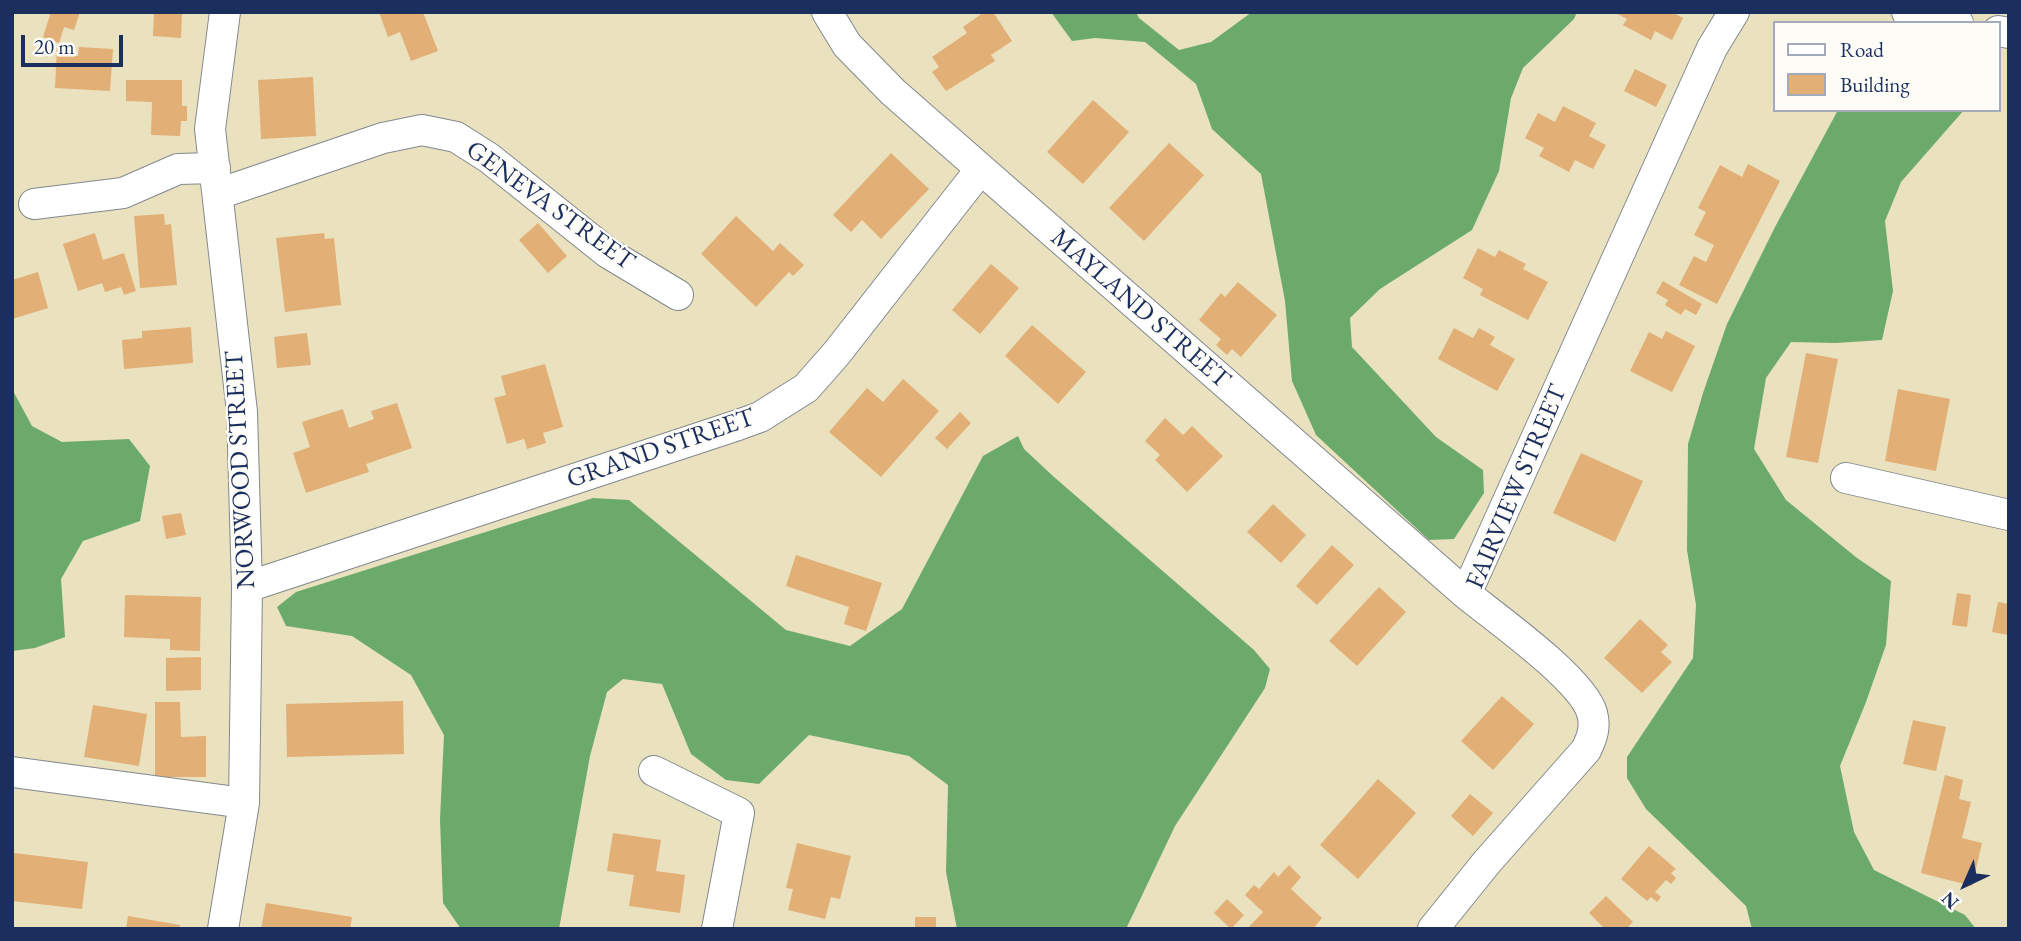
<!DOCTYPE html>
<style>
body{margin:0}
#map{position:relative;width:2021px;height:941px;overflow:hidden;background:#eae1bf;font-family:"EB Garamond",serif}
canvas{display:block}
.frame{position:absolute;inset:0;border:14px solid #1b2f5e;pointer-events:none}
.legend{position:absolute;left:1773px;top:21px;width:228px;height:91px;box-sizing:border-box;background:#fdfcf7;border:2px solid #a3aaba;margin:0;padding:9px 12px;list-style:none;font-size:21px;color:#1b2f5e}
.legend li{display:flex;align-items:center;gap:14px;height:35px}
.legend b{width:35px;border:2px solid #a3aaba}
.north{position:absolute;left:1930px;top:850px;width:70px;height:70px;-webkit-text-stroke:5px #fdfcf7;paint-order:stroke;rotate:224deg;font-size:19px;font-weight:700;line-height:28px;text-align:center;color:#1b2f5e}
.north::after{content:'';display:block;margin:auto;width:24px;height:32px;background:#1b2f5e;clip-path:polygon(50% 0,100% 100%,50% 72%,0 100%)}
.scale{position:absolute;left:21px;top:35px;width:102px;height:32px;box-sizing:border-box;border:4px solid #1b2f5e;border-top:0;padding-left:9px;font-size:21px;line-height:24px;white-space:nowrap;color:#1b2f5e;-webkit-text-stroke:5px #fdfcf7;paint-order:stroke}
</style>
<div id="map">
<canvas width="2021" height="941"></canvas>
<div class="frame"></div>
<ul class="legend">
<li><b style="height:9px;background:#fff"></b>Road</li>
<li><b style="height:19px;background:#e2af76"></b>Building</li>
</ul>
<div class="north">N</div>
<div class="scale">20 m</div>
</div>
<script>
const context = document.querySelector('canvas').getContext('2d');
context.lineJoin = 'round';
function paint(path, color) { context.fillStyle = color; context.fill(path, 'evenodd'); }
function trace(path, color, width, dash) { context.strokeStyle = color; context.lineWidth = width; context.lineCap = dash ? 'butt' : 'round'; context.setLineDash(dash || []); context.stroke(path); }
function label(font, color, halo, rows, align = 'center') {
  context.font = font + ' "EB Garamond",serif'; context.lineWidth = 5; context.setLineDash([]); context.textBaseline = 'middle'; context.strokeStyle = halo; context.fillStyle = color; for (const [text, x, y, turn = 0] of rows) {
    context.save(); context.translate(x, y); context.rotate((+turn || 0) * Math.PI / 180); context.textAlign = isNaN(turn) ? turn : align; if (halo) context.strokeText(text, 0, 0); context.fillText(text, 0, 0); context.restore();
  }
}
paint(new Path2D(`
 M1051,12h85l3,6 40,32 32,-8 41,-30h325l-3,7 -51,49 -12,30 -12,73 -27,59 -92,59 -30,29 2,29 84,90 47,33 1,23 -30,46 -25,1 -113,-105 -24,-54 -7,-80 -24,-127 -49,-45 -16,-45 -51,-42 -50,-4 -23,3z
 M1838,110h126l-63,72 -16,39 8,70 -11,49 -46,3 -45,-1 -25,36 -12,71 32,51 71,58 34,23 -5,64 -20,57 -26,64 14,66 20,38 91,45 11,14h-224l-6,-23 -100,-97 -19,-31v-21l66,-99 3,-53 -9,-55 1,-106 15,-51 24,-69 48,-97z
 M12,389l20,37 30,16 67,-3 21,27 -10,55 -57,20 -22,38 4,58 -30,11 -23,3z
 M1018,436l6,13 30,28 200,173 16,19 -5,19 -90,138 -49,103h-169l-11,-57 2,-87 -39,-29 -100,-21 -50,49 -33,-4 -35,-26 -29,-70 -39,-5 -16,13 -17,64 -31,173h-98l-18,-26 -3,-84 4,-84 -33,-60 -59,-39 -66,-10 -9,-19 19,-15 297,-94 36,2 157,130 64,16 52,-37 81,-153z`), '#6caa6c');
paint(new Path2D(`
 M51,12h29l-6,18 -10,-3 -5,16 -16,-6z
 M154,12h28l-1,26 -28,-2z
 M379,12h44l15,39 -27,10 -11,-29 -12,5z
 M984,12h9l19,29 -21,14 4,6 -49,30 -14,-19 7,-5 -7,-10 35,-24 -4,-6z
 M1614,12h58l11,6 -11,22 -17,-9 -4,9 -28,-15 4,-6z
 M57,46h13v9l8,1 1,-9 34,2 -3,42 -55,-3z
 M1635,69l32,16 -11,22 -32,-16z
 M313,77l3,59 -55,3 -3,-59z
 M126,80h56v26h5v15h-6l-1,15 -29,-1 1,-33 -26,-1z
 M1093,100l36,32 -46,52 -36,-32z
 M1563,106l33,17 -7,13 17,9 -13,24 -18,-9 -6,12 -30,-16 5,-8 -19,-10 13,-25 17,9z
 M1169,143l35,32 -60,66 -35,-33z
 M891,153l38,36 -48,50 -19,-19 -11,12 -18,-17z
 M1748,164l32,17 -63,123 -38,-19 15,-29 12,6 8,-17 -20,-10 12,-23 -8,-4 22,-43 22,12z
 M164,214l1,11 6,-1 6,61 -37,3 -6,-72z
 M736,216l37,35 7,-8 24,22 -11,11 -4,-4 -33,35 -55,-53z
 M538,223l29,33 -19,17 -29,-33z
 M95,233l8,27 21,-7 12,38 -12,4 -3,-8 -16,5 -3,-9 -24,8 -15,-47z
 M324,233l1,6 9,-1 7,67 -56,7 -9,-74z
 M1478,248l17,9 4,-7 27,14 -3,5 25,13 -20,38 -48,-25 3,-6 -20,-11z
 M991,264l28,24 -39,46 -28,-24z
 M38,272l10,36 -36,11v-39z
 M1663,281l39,23 -6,11 -11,-6 -4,6 -16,-10 3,-5 -12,-7z
 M1238,282l39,33 -36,42 -9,-8 -5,6 -11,-10 5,-6 -22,-19 22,-27 4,4z
 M1032,325l54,47 -28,32 -53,-48z
 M191,327l2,36 -69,6 -2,-29 20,-2v-7z
 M1454,328l19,10 6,-10 16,9 -5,8 25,14 -18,32 -59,-32z
 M1666,331l29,15 -23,46 -42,-21 19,-39 13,7z
 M307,333l4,32 -34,3 -3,-31z
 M1806,353l32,6 -20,104 -32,-6z
 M545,364l18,63 -20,6 3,10 -19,6 -3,-10 -17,5 -13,-46 12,-3 -5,-19z
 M903,379l36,32 -58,66 -52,-45 38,-44 16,14z
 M1898,389l52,10 -14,72 -51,-10z
 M397,403l15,45 -46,16 3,8 -63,21 -13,-40 17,-6 -8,-25 41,-13 6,19 25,-9 -3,-8z
 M960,412l11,11 -24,26 -12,-11z
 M1165,418l18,17 9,-9 31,30 -36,36 -32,-32 5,-5 -15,-14z
 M1581,453l62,28 -28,61 -62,-29z
 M1273,504l33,31 -25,28 -34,-31z
 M181,513l5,22 -20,4 -4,-23z
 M1332,545l22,20 -37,40 -21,-19z
 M796,555l86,28 -16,48 -22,-7 5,-17 -63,-21z
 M1379,587l27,25 -49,54 -28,-25z
 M1957,593l14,2 -4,32 -15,-2z
 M125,595l76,2 -1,54 -30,-1v-11l-46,-2z
 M1998,602l11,2v31l-17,-3z
 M1640,619l28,26 -7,7 11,10 -30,31 -38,-35z
 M201,657v33l-35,1v-33z
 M1502,696l32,28 -41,46 -32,-29z
 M403,701l1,53 -117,3 -1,-53z
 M155,702h25l1,35 25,-1v41h-51z
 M93,705l54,9 -8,52 -55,-9z
 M1913,720l33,7 -10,44 -33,-7z
 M1945,775l18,5 -4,19 12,3 -9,36 20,5 -10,43 -51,-13z
 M1378,779l38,34 -58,66 -38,-34z
 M1470,794l23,19 -20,23 -22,-20z
 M613,833l48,7 -5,31 29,4 -5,38 -51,-7 5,-31 -27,-4z
 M797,843l54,13 -11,43 -9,-2 -6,22 -37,-9 5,-21 -7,-1z
 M1649,846l27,23 -5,4 5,5 -5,6 -5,-4 -11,12 6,5 -4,5 -6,-5 -4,4 -26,-22z
 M14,853l74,9 -6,47 -70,-8z
 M1289,865l12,12 -10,12 31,29 -9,11h-66l16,-17 -18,-17 9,-10 5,4 15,-17 4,5z
 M1606,896l27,26 -7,7h-21l-16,-16z
 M1227,899l17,16 -13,14 -17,-16z
 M266,903l86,14 -2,12h-89z
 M128,916l52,9 -1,4h-53z
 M915,917h21v12h-21z`), '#e2af76');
const minor = new Path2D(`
 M827,12l20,33 46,47 573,502
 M1907,12l51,11
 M1998,31l11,2
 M218,194l165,-56 39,-8 34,7 33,21 119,95 70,42
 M34,204l89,-11 55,-24 37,-1
 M1846,478l163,37
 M247,587l491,-162 22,-8 46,-29 30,-34 144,-184
 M654,771l85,42 -22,116
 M12,772l232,31
 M223,929l21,-126 3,-216 -5,-175 -32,-283 15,-117
 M1433,929l54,-67 99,-112c6,-12 10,-23 6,-37 -9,-33 -96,-95 -126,-119l246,-546 22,-36`);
trace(minor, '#82888e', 32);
trace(minor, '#fff', 30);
label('26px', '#1b2f5e', '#fdfcf7', [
 ["GENEVA STREET",550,206,36],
 ["MAYLAND STREET",1140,309,41],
 ["GRAND STREET",661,449,-19],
 ["NORWOOD STREET",241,470,-93],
 ["FAIRVIEW STREET",1517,487,-67]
]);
</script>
